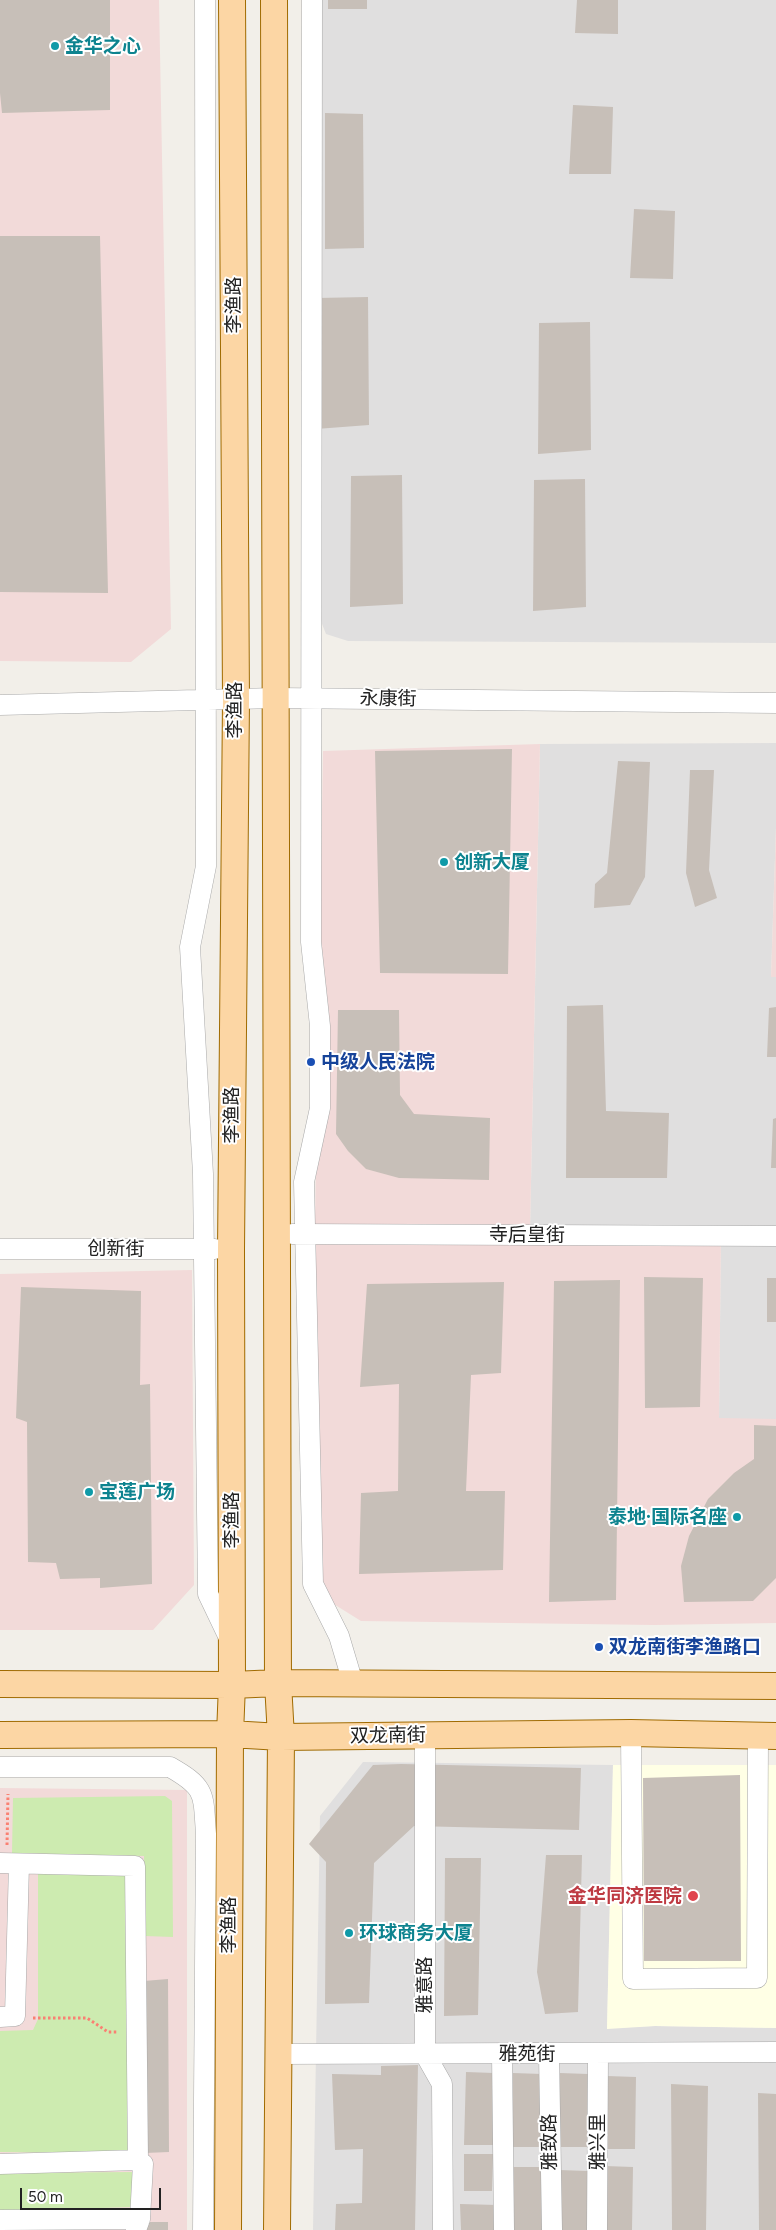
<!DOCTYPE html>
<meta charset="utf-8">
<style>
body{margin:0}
#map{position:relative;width:776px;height:2230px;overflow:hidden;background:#f2efe9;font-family:Figtree,sans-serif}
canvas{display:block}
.scale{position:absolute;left:20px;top:2188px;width:141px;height:22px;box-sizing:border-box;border:2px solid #222;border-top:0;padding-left:6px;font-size:15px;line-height:18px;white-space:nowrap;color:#222;-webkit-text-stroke:4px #fff;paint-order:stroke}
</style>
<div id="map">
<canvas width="776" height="2230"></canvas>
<div class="scale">50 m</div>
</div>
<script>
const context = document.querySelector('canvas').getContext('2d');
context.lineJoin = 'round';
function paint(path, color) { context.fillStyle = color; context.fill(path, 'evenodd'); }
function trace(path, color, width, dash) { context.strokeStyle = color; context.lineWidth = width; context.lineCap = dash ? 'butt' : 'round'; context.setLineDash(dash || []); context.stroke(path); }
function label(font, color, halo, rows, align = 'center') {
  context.font = font + ' Figtree,"Noto Sans SC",sans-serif'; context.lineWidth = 4; context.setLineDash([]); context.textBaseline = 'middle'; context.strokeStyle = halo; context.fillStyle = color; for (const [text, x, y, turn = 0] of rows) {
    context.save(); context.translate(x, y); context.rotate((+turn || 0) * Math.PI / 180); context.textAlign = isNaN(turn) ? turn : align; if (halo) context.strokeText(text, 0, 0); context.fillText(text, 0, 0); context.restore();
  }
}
paint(new Path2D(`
 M317,0h459v643l-428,-2 -22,-7 -11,-28z
 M776,743v85l-5,149h5v442h-57l2,-188 -191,-1 10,-486z
 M363,1762l250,3 -6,263 48,-2 121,2v202h-463l7,-414z`), '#e0dfdf');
paint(new Path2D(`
 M0,0h159l12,629 -40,33 -131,-1z
 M540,744l-10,486 191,1 -2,187 57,1v204l-121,2 -294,-4 -37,-23 -9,-28v-349l8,-470z
 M776,828v149h-5z
 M192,1270l2,315 -41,45h-153v-356z
 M0,1788l187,2v440h-187z`), '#f2dad9');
paint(new Path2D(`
 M613,1765h163v263l-121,-2 -48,3z`), '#ffffe5');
paint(new Path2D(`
 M165,1796l7,5 1,136 -28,-1 -1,-80 -132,-3 1,-55z
 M38,1874l89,1 5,279 -132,-2v-121l33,-1 5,-11z
 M136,2172l-2,35 -134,4v-38z`), '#cdebb0');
paint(new Path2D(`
 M0,0h110v110l-108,3 -2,-20z
 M328,0h39v9h-39z
 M577,0h41v34l-43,-1z
 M573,105l40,2 -2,67h-42z
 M325,113l38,1 1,134 -39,1z
 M634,209l41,2 -2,68 -43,-1z
 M0,236h100l8,357 -108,-1z
 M368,297l1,128 -53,4 1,-131z
 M590,322l1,128 -53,4 1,-131z
 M402,475l1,129 -53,3 1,-131z
 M585,479l1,128 -53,4 1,-131z
 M512,749l-4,225 -128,-1 -5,-222z
 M618,761l32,1 -5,115 -15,28 -36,3 1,-24 12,-11z
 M690,770h24l-5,100 8,28 -22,9 -9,-34z
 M603,1005l3,106 63,2 -2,65h-101l1,-172z
 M776,1007v50h-9l2,-49z
 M338,1010h61l1,85 14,19 76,4 -1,62 -90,-2 -33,-9 -18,-18 -12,-17z
 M776,1118v50h-5l2,-49z
 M644,1277l59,1 -3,129 -55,1z
 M767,1278h9v44h-9z
 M620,1280l-4,320 -67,2 5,-321z
 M504,1282l-3,91 -30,2 -5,116h39l-2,79 -144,4 2,-81 37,-2 1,-107 -39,3 7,-103z
 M21,1287l120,4 -1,94 10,-1 2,200 -52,4v-10l-40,1 -4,-16 -28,-1 -1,-140 -11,-4z
 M754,1425l22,1v152l-23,23 -69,1 -3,-36 8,-30 19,-37 26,-26 20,-14z
 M401,1764l180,4 -2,62 -165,-4 -40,37 -5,140 -44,1 1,-142 -17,-18 64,-79z
 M740,1775l1,186h-97l-1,-183z
 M546,1855h36l-4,157 -33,2 -8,-42z
 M445,1858h36l-3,157 -34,1z
 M168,1979l1,173 -24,1 -1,-172z
 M418,2065l-3,165h-80l1,-26 26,-1 1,-54 -28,1 -3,-76 49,1v-9z
 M466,2072l28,1 -1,72h-29z
 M513,2073l29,1 -1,73h-30z
 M560,2073l28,1 -1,73h-29z
 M607,2076l29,1 -1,72h-30z
 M671,2084l37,2 -2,144h-34z
 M758,2093l18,1v136h-17z
 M464,2154h29l-1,37h-28z
 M605,2166l28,1 -1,63h-29z
 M513,2167h29v63h-29z
 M559,2170l29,1 -1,59h-29z
 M460,2204l37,1v25h-36z
 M146,2222h22v8h-22z`), '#c7bfb8');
const minor = new Path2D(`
 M205,0l1,866 -16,81 13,227 5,420 22,46
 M312,0l-1,942 9,84v82l-16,74 9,402 26,52 14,47
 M0,705l276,-7 500,5
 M292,1234l484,2
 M0,1249h215
 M631,1733l2,246 124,-1 1,-241
 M425,1736v318l17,30 1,146
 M0,1767h170c37,21 33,27 36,67l-3,396
 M0,1863l135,3 3,294 5,4 -3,55 -4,11
 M0,2017l15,-1 4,-152
 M279,2054l497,-2
 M502,2054l2,176
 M549,2054l3,176
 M0,2164l138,-4
 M0,2220l140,-1
 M597,2230l1,-176`);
const major = new Path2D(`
 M274,0l4,1683 3,54 -4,493
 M0,1684l232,1 46,-2 498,3
 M0,1735l230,-1 51,3 350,-4 145,3
 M228,2230l2,-496 2,-49 -1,-436 5,-549 -4,-700`);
trace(minor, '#a9a9a9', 21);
trace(major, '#a06b00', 28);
trace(new Path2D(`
 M7,1845l1,-51
 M33,2018h54l21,14h9`), '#fa8072', 3, [2.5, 2.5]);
trace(minor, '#fff', 20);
trace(major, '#fcd6a4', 26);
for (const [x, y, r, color] of [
 [55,46,5,"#0f9aa8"],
 [444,862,5,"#0f9aa8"],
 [311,1062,5,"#1a4fb4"],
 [89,1492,5,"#0f9aa8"],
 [737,1517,5,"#0f9aa8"],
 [599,1647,5,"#1a4fb4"],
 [693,1896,6,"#e0444e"],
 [349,1933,5,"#0f9aa8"]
]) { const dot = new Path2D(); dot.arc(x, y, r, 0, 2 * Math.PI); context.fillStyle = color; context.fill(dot); trace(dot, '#fff', 2); }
label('bold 19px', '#0d838f', '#fff', [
 ["金华之心",65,46],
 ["创新大厦",454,862],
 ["宝莲广场",99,1492],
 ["泰地·国际名座",727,1517,"right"],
 ["环球商务大厦",359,1933]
], 'left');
label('19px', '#222', '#fff', [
 ["李渔路",234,305,-90],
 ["永康街",388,699,1],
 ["李渔路",235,710,-90],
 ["李渔路",232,1115,-90],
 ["寺后皇街",527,1235],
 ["创新街",116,1249],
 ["李渔路",232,1520,-90],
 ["双龙南街",388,1736,-1],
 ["李渔路",229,1925,-90],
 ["雅意路",425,1985,-90],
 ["雅苑街",527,2054],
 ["雅致路",550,2142,-91],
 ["雅兴里",598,2142,-90]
]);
label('bold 19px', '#164399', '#fff', [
 ["中级人民法院",321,1062],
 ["双龙南街李渔路口",609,1647]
], 'left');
label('bold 19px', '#be3a42', '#fff', [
 ["金华同济医院",682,1896]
], 'right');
</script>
